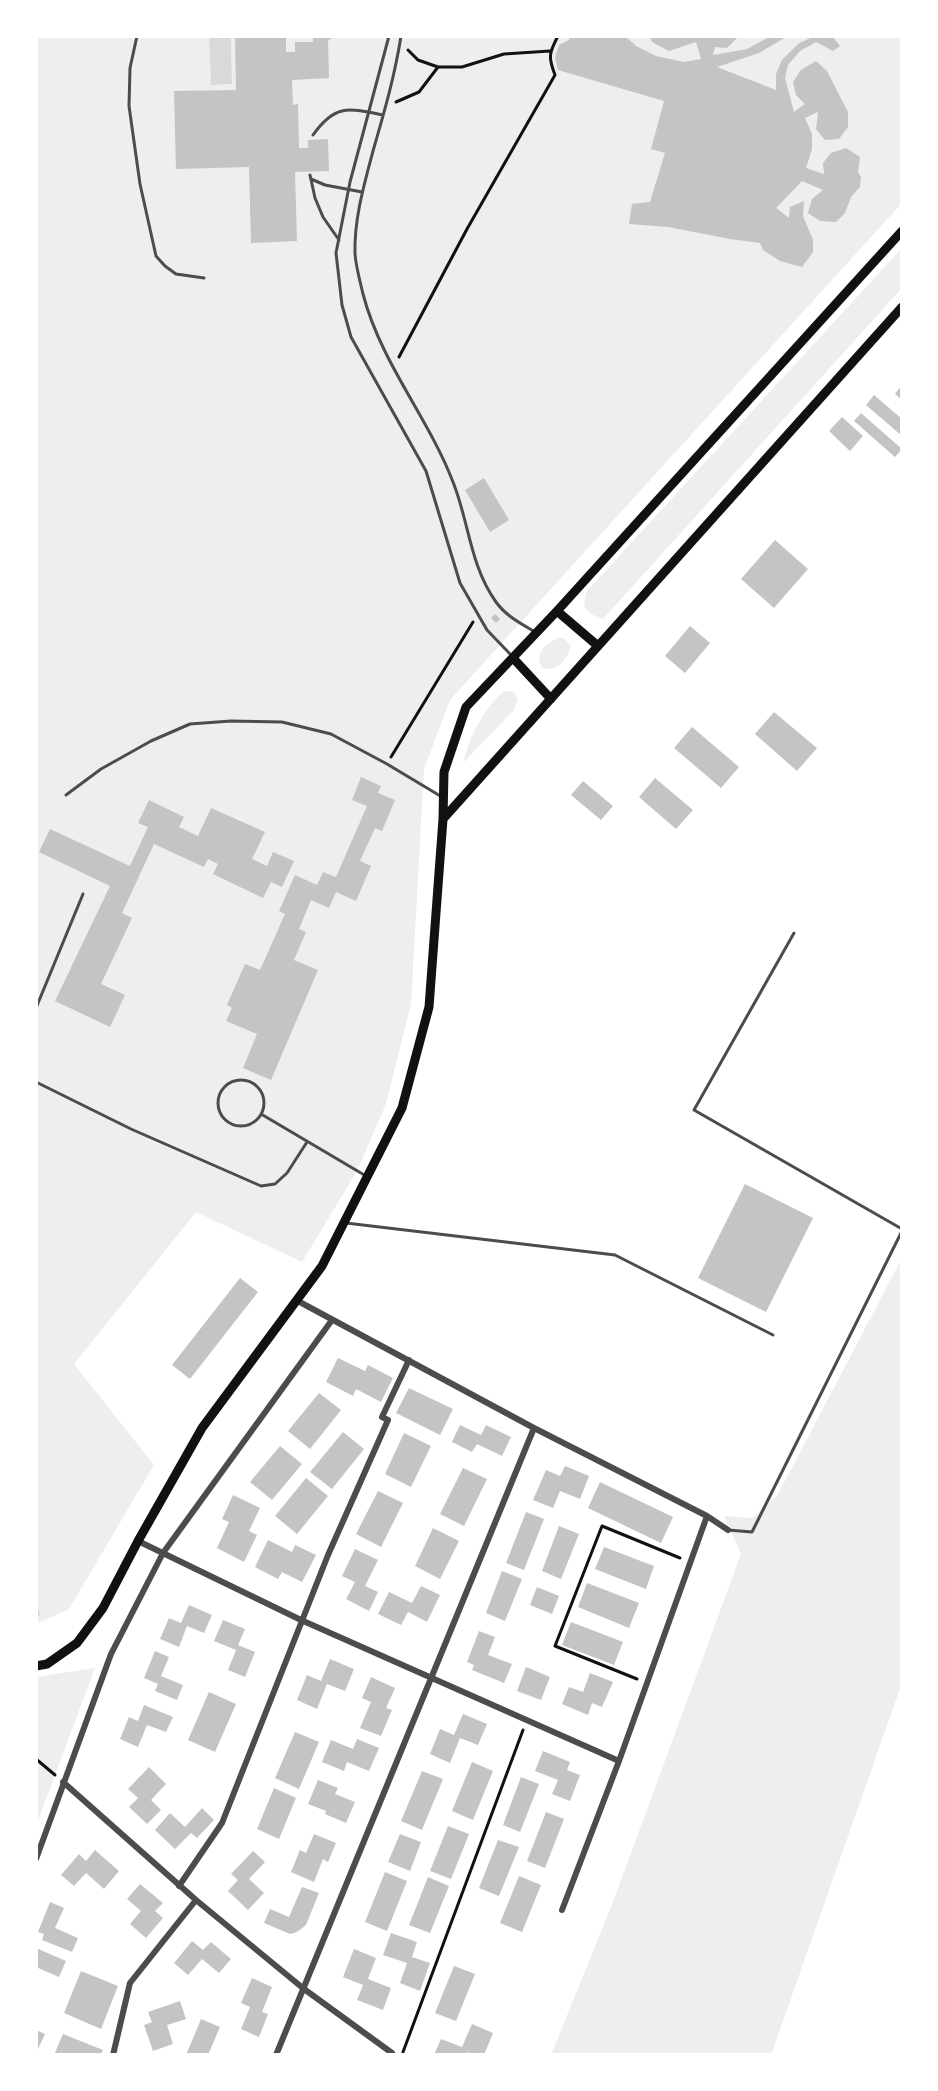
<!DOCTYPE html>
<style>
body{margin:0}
#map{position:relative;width:938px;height:2091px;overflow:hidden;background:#fff;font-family:Roboto,sans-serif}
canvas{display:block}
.frame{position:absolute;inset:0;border:38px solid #fff;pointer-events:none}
</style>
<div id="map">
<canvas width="938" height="2091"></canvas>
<div class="frame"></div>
</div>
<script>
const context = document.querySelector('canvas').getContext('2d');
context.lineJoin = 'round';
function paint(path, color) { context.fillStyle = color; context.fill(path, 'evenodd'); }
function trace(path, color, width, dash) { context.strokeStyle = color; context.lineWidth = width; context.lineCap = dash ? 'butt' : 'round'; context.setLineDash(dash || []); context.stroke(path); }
paint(new Path2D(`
 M36,36h173l2,49 21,-1 -1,-48h671v167l-452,497 -26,69 -13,235 -25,100 -29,67 -55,91 -106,-50 -122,152 80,101 -85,144 -33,15z
 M902,248v40l-299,331 -12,-5 -7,-8 2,-14z
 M560,637l6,3 5,7c-5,13 -13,25 -29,21 -8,-17 4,-24 18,-31z
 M504,691l10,1 4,8 -5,11 -50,52c7,-27 20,-54 41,-72z
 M902,1258v425l-131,372h-220l62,-153 128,-348 -17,-38 28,2 25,-22z
 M95,1668l-59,158v-149z`), '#eee');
paint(new Path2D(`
 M209,36h22l1,48 -21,1z`), '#d9d9d9');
trace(new Path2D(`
 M36,1609l2,5`), '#d9d9d9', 4.5);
paint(new Path2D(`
 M235,36h51v16h9v-10h18v-6h18v3l-3,1 1,38 -37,2 1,25 5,-1 1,44h9v-8l20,-1 1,32 -34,1 2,69 -46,2 -2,-76 -73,2 -2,-78 62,-1z
 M570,36h55l11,10 20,10 28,6 17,-3 -5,-17 -27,9 -17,-9 -2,-6h89l-12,12 -12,-1 -2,8 34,-6 24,-13h17l-29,17 -42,14 59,23v-16l6,-14 16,-16 16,-8h18l8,10 -7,5 -17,-9 -16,9 -12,14 -3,13 9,34 11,-8 -9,-9 -3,-13 8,-12 15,-9 11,10 21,41v15l-9,12 -14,1 -9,-11 2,-17 -13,6 7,16v15l-6,19 18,6 -1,-11 8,-10 15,-5 14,9 -2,15 3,5 -1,10 -9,10 -6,16 -9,9 -16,-1 -12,-8 4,-14 11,-9 -21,-9 -26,27 13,10 1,-11 14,-6 -1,15 10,24v12l-11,15 -22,-6 -17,-11 -3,-7 -30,-4 -62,-12 -39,-3 3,-20 18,-2 15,-49 -14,-4 13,-48 -106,-31 -3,-13 4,-12 10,-5z
 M902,385v15l-7,-6z
 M874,395l28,24v17l-36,-31z
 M861,413l41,36 -7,8 -41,-36z
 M842,417l21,19 -13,15 -21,-20z
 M484,478l25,42 -19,12 -25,-42z
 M775,540l33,29 -34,39 -33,-29z
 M495,614l5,5 -4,4 -5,-5z
 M690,626l20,17 -25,30 -20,-17z
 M774,712l43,36 -20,23 -42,-37z
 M692,727l47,40 -18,21 -47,-40z
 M361,777l20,9 -3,7 17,7 -13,31 -7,-3 -15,33 11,5 -15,35 -20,-9 -7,16 -18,-8 -12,29 7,3 -12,28 24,10 -47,110 -28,-12 14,-34 -31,-13 6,-13 -5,-3 18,-41 15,6 25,-56 -6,-3 16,-36 22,10 6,-13 13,5 31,-71 -15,-6z
 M655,778l38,32 -17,19 -37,-32z
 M583,781l30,25 -12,14 -30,-25z
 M149,800l35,17 -5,10 19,9 13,-28 54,24 -13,27 15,7 6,-14 21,9 -12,26 -11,-5 -8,16 -50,-24 5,-10 -10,-5 -4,8 -50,-23 -32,69 10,5 -31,66 24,11 -15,32 -55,-26 55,-115 -71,-34 11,-23 80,37 18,-39 -10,-4z
 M745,1184l68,34 -47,94 -68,-34z
 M240,1278l18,14 -68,87 -18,-14z
 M338,1358l27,13 3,-6 25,13 -12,24 -25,-13 -3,7 -27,-14z
 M409,1388l44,21 -13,26 -44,-22z
 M319,1393l22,17 -31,39 -22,-18z
 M460,1425l21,10 5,-10 25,12 -9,19 -25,-12 -5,8 -20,-10z
 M343,1432l21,17 -32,40 -22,-17z
 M404,1433l27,13 -20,41 -26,-13z
 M280,1446l22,18 -30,36 -22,-18z
 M565,1466l24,10 -9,23 -20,-8 -7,17 -20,-8 13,-30 14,6z
 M463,1468l24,11 -23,47 -24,-12z
 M306,1478l22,18 -31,38 -22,-18z
 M600,1482l73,35 -12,26 -73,-35z
 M378,1491l25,12 -22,44 -25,-13z
 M233,1495l27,13 -11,23 8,4 -13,27 -27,-14 12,-26 -7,-3z
 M526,1512l18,7 -20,51 -18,-7z
 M559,1526l20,8 -18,45 -19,-8z
 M433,1528l26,13 -19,38 -25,-13z
 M268,1540l24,12 3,-7 21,10 -14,27 -20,-10 -4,7 -23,-12z
 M604,1547l50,19 -8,23 -51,-20z
 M355,1549l23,11 -13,26 13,6 -9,19 -23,-12 9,-17 -13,-6z
 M502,1571l20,8 -17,42 -19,-8z
 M587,1583l52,20 -10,25 -51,-21z
 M421,1586l19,9 -13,27 -19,-10 -7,13 -23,-11 11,-22 23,11z
 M537,1587l22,9 -7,18 -22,-9z
 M189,1605l23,10 -8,18 -17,-7 -8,21 -19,-8 9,-21 12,5z
 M223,1620l22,9 -7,16 17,7 -10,25 -17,-7 8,-20 -22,-9z
 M571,1622l52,20 -9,23 -52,-20z
 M479,1631l16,6 -7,18 24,9 -8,19 -32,-13 2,-5 -7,-3z
 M155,1651l14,6 -8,19 22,9 -6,15 -22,-9 3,-7 -14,-6z
 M330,1659l24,10 -9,22 -18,-7 -10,25 -20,-9 10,-25 14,6z
 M526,1667l24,10 -9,23 -24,-9z
 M590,1673l23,9 -11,25 -10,-4 -4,12 -26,-11 7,-17 14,5z
 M371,1677l24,11 -9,20 6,2 -11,26 -21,-8 11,-26 -9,-4z
 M209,1692l27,12 -21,48 -27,-12z
 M144,1705l29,12 -7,15 -19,-7 -9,22 -18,-8 9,-22 9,4z
 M463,1714l24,10 -9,21 -18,-7 -10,25 -20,-9 10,-25 14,6z
 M295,1732l24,10 -20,47 -24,-11z
 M357,1739l22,9 -10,23 -22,-9 -3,9 -22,-9 9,-22 22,9z
 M543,1751l27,11 -3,8 13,5 -10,26 -18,-7 6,-14 -23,-9z
 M472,1762l21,9 -20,49 -21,-9z
 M149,1767l17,17 -15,16 10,10 -14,14 -18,-17 9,-9 -10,-9z
 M422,1771l21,8 -21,51 -21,-9z
 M521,1777l18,7 -19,48 -17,-7z
 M318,1780l20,8 -3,6 20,8 -9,21 -21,-9 1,-3 -18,-7z
 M274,1788l22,10 -17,41 -22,-10z
 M202,1808l12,12 -17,18 -6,-5 -16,16 -20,-19 15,-17 15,14z
 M546,1812l18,7 -19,49 -18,-7z
 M448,1826l21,8 -18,45 -21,-8z
 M314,1834l22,9 -8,19 -5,-3 -9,23 -23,-10 9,-22 6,3z
 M400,1834l21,8 -11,29 -22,-9z
 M498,1840l21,7 -20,49 -20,-8z
 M95,1850l24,21 -15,18 -18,-16 -12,13 -13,-11 18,-21 7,7z
 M253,1851l12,11 -16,17 15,14 -16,17 -20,-19 10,-11 -7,-6z
 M385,1872l22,9 -20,50 -22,-9z
 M519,1876l22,9 -19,47 -22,-9z
 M428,1877l21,9 -19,47 -21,-8z
 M140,1884l23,19 -8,8 8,7 -17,20 -16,-14 11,-13 -14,-12z
 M302,1887l17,6 -13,32 -9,7 -7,2 -26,-11 6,-14 19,8z
 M50,1902l14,6 -9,20 23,10 -6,14 -30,-12 2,-6 -6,-2z
 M391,1933l26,9 -5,15 18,6 -10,28 -20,-8 7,-20 -24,-8z
 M192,1941l11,9 8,-8 20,17 -12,14 -17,-14 -14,16 -14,-12z
 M36,1948l30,13 -7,16 -23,-10z
 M354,1949l22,9 -8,21 23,9 -8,22 -26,-10 6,-15 -20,-8z
 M454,1966l21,8 -19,47 -21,-8z
 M81,1971l37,15 -17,43 -37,-16z
 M252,1978l20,9 -10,25 6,2 -9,23 -18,-8 9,-22 -9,-4z
 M180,2001l6,18 -19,6 6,19 -20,7 -9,-26 8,-3 -4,-10z
 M201,2019l19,8 -12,28h-22z
 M472,2024l21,9 -9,22h-10l-6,-3 -1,3h-33l7,-16 21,8z
 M36,2030l9,4 -7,15 -2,-1z
 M63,2034l40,16 -2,5h-47z`), '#c4c4c4');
trace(new Path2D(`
 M408,50l10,10 20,7
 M396,102l23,-10 19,-25h24l42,-13 46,-3
 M399,357l68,-128 88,-154c-7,-18 -6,-22 3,-39
 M391,757l82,-135
 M637,1679l-82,-33 47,-120 78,32
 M36,1759l19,16
 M403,2052l120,-322`), '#111', 3);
trace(new Path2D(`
 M137,36l-7,32 -1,38 11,78 16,72 9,10 11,8 28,4
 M389,36l-39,146 -14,71 6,52 9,32 75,134 34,112 27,47 25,26
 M401,36c-6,39 -17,77 -28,115 -9,34 -19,68 -18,103 1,13 5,27 8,40 18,69 65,123 90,188 16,40 17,84 43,120 10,14 24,21 39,30
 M313,135c22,-31 35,-27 70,-20
 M310,175l5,23 8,19 16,23
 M311,179l14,6 37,7
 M66,795l35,-26 50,-28 39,-17 41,-3 51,1 49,12 56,30 55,33
 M794,933l-100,177 208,119
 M36,1008l47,-114
 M218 1103a23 23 0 1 1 46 0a23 23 0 1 1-46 0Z
 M36,1082l95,47 130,57 14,-2 12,-11 20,-31
 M261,1114l105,62
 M346,1223l269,32 158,80
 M728,1530l24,2 150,-301`), '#4c4c4c', 3);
trace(new Path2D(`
 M296,1300l238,128 173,88 21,14
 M138,1541l163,79 318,141
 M63,1782l133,118 108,89 88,64
 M36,1859l75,-205 52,-101 169,-233
 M179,1886l43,-63 106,-268 60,-135 -6,-3 27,-57
 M562,1910l57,-149 88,-245
 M113,2055l17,-72 66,-83
 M276,2055l258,-627`), '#4c4c4c', 6);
trace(new Path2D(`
 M557,611l41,35
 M513,658l38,41
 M443,819l459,-512
 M36,1666l11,-2 30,-21 26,-35 35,-67 64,-113 120,-162 80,-158 27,-101 14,-188 1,-47 22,-65 91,-96 345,-380`), '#111', 9);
</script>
